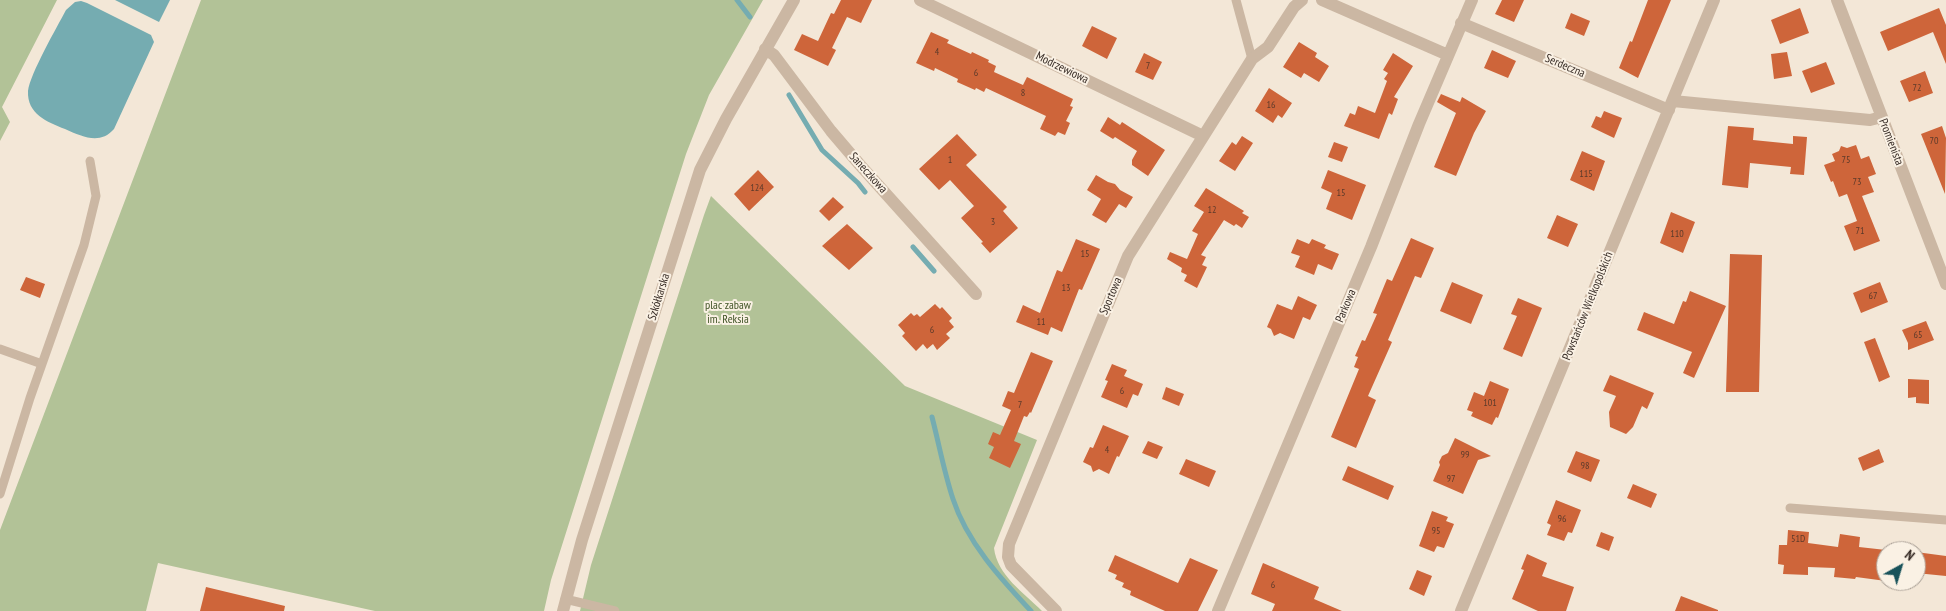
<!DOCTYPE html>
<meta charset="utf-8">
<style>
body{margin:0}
#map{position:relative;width:1946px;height:611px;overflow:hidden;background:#f3e7d7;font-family:"PT Sans Narrow",sans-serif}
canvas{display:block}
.north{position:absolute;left:1876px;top:541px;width:50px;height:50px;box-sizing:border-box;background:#faf1e4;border:1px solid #aca298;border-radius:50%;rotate:39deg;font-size:14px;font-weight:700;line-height:20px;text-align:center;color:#362b25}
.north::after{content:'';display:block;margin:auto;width:18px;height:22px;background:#18525a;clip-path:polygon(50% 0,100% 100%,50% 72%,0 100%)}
</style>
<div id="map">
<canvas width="1946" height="611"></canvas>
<div class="north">N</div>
</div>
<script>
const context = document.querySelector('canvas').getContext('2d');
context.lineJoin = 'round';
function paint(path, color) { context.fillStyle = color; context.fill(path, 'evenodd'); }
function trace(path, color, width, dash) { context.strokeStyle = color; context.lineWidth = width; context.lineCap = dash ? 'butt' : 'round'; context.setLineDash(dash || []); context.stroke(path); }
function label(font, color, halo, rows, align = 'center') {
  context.font = font + ' "PT Sans Narrow",sans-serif'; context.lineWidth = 4; context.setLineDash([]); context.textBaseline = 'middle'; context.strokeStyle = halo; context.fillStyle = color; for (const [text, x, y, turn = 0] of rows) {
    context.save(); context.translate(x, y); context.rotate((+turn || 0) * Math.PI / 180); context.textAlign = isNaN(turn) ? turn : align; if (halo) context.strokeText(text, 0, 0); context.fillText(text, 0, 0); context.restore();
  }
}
paint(new Path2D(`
 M0,0h57l-55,107 8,15 -10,19z
 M201,0h562l-54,95 -23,59 -135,426 -7,31h-169l-217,-48 -12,48h-146v-81z
 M711,196l194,190 132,54 -43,108c3,27 30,45 48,63h-462l11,-46 113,-350z`), '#b2c297');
paint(new Path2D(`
 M115,0h55l-11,22z
 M81,1l6,2 64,32 3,7 -40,87c-14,16 -31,8 -49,0 -18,-7 -38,-15 -37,-38 2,-17 29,-64 38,-81l9,-8z`), '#75acb1');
trace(new Path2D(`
 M737,0l13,17
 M789,95l33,55 36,33 7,9
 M913,247l21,24
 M932,417c7,27 12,55 21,82 14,43 47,79 78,112`), '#75acb1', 5);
paint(new Path2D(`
 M841,0h31l-11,23 -14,-6 -15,31 4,2 -8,16 -34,-16 8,-16 16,7 13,-28 3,1z
 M1502,0h22l-10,22 -19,-8z
 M1648,0h23l-33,78 -19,-10 11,-27 2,1z
 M1800,8l9,25 -29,11 -9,-24z
 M1939,8l7,17v39l-13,-32 -45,19 -8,-19z
 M1571,13l19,8 -6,15 -19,-8z
 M1092,26l25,12 -10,21 -25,-13z
 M931,32l18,8 -2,3 24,11 1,-2 17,8 -1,2 8,4 -2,6 29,13 4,-8 46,22 -3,7 3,1 -7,14 4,2 -5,12 -7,-3 -3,4 -15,-7 6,-13 -60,-28 -2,4 -8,-4 -1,2 -18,-8 1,-3 -23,-11 -1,3 -18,-8z
 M1299,42l18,11 -2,4 14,9 -10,16 -15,-9 -3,5 -18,-11z
 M1492,50l24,11 -8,17 -24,-10z
 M1787,52l5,24 -18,3 -3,-25z
 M1144,53l18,9 -9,18 -18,-8z
 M1393,53l20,13 -19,31 4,2 -6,16 -3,-2 -10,26 -35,-13 6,-13 5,2 3,-9 17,7 12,-32 -3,-2 4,-6 -5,-3z
 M1826,62l9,22 -24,9 -9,-22z
 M1925,71l8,22 -24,9 -9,-21z
 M1269,88l23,15 -10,15 -4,-3 -5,8 -18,-12z
 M1441,94l19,8 2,-5 24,14 -12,22 -18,43 -22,-9 22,-54 -19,-11z
 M1604,111l18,7 -8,20 -23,-11 5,-11 5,2z
 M1108,117l12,8 2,-3 43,28 -17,26 -16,-11v-5l5,-9 -22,-14 -2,2 -13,-8z
 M1728,126l26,2 -1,12 40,4v-8l14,1 -3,38 -14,-1 1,-7 -41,-4 -2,25 -26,-3z
 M1942,126l4,12 -1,56 -24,-60z
 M957,134l20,21 -11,10 41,42 -4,4 15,17 -28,25 -9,-10 2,-1 -22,-24 13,-12 -24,-26 -11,10 -20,-21z
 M1242,136l11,7 -18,28 -16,-10 13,-19 4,3z
 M1334,142l14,5 -6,15 -14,-5z
 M1856,145l5,14 8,-3 7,18 -8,3 6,15 -12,4 18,45 -26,10 -10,-25 13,-5 -10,-27 -8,3 -6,-16 -2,1 -7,-17 11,-4 -3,-7 7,-3 2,-5 6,2z
 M1582,151l23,10 -11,30 -24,-11z
 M758,170l16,17 -25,24 -15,-17z
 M1328,170l38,15 -14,35 -26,-11 6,-16 -11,-5z
 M1096,175l12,7 7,2 5,6 13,7 -7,11 -7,-4 -13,19 -14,-8 9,-16 -14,-9z
 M1206,188l38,23 -2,2 7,4 -7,11 -6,-4 -2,2 -10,-6 -23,35 5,2 -4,8 5,2 -10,21 -13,-7 3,-6 -6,-3 1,-4 -15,-9 3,-7 17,7 11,-25 -6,-3 12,-19 -10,-6z
 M833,197l11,10 -15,14 -10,-10z
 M1671,212l24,10 -12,31 -23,-10z
 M1557,215l21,9 -10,23 -21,-9z
 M847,224l26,24 -24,22 -27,-24z
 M1411,238l23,10 -13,30 -6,-2 -27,64 4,2 -24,54 8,4 -20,48 -25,-11 28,-68 -5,-2 4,-10 -3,-1 7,-16 3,1 12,-27 -4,-1 14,-34 5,2z
 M1076,239l24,10 -18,41 -3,-1 -17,43 -11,-5 -3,8 -32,-13 7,-17 17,8 17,-43 5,2z
 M1297,239l12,5 3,-5 14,6 -2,3 15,6 -7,16 -14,-6 -4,11 -19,-8 5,-11 -9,-3z
 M1730,254l32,1 -3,137h-33z
 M26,277l19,7 -5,14 -20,-8z
 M1452,282l31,13 -12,29 -31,-13z
 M1880,282l8,20 -27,11 -8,-20z
 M1690,291l36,15 -32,72 -11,-5 9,-21 -55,-22 7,-18 30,12 9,-23 3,1z
 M1298,296l19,9 -7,15 -7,-3 -9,22 -14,-6 -6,3 -3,-7 -4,-2 10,-23 15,6z
 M1518,298l24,10 -20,49 -19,-8 14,-33 -6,-2z
 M935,304l5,5 2,-2 10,11 -3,3 5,6 -8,7 4,4 -13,12 -4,-6 -6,5 -4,-5 -7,7 -14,-15 3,-3 -7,-8 13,-12 3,3 3,-2 3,3z
 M1926,321l8,19 -26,10v-7l-6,-13z
 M1875,338l15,39 -11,5 -15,-40z
 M1031,352l22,9 -22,52 -1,-1 -3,5 -3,-1 -10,25 7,3 -11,24 -21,-10 5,-11 -6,-3 5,-12 7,3 11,-25 -9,-4 6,-15 6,2z
 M1112,364l15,6 -3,6 19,8 -5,12 -5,-2 -6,14 -26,-11 7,-16 -3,-1z
 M1610,375l44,18 -7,16 -5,-3 -9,21 -7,7 -16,-7 -1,-15 7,-16 -13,-5z
 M1908,379l21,1v24l-13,-1v-6l-8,1z
 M1490,381l19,8 -11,29 -2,-1 -4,8 -21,-9 2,-4 -6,-2 7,-18 10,4z
 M1166,387l18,7 -5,12 -17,-7z
 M1103,425l26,11 -10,21 -2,-1 -8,18 -10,-5 -6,3 -2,-6 -8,-4 7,-15 3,1z
 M1455,438l36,18 -13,4 -15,34 -30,-13 7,-16 -1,-3 3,-6 6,-3z
 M1148,441l15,6 -6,12 -15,-6z
 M1879,449l5,13 -21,9 -5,-13z
 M1576,451l24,9 -9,22 -24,-10z
 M1186,459l30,12 -7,16 -30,-13z
 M1348,466l46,20 -6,14 -46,-20z
 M1633,484l24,10 -6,14 -24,-10z
 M1556,500l25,10 -9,23 -4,-1 -4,9 -17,-6 4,-10 -4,-2z
 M1432,511l16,6 -2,4 8,3 -10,24 -7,-2 -3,6 -15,-6z
 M1788,530l21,2 -1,11 30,4 2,-13 20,3 -1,10 27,3v31l-30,-4 -1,2 -21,-2 1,-9 -27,-1v8l-25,-1 1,-9 -6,-1 1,-19h8z
 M1601,532l13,5 -5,14 -13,-5z
 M1916,552l30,4v20l-30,-3z
 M1527,554l20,9 -5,13 32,11 -8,24h-28l-26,-12 12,-29 -3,-1z
 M1115,555l63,28 12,-25 28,12 -20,41h-33l-35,-16 1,-4 -9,-4 2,-4 -9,-4 2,-4 -9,-4z
 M1263,563l56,24 -5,12 28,12h-70l3,-7 -24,-10z
 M1417,570l15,6 -8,20 -15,-7z
 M206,587l79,19 -1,5h-84z
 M1681,596l37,14v1h-43z`), '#ce653a');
trace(new Path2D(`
 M1236,0l16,59
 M0,349l42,15
 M0,494l30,-96 54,-153 12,-49 -6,-35
 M1790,508l156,12
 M565,599l50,12`), '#cbb7a3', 9);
trace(new Path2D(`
 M920,0l283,136
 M1322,0l126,55
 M1837,0l109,284
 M1461,23l208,87
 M765,49l9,6 57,76 29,34 116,129
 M1673,101l197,19 12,-3
 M563,611l19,-71 118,-370 26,-51 68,-119
 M1056,611l-45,-46 -3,-8 1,-13 119,-288 124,-197 16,-12 26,-40 8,-7
 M1218,611l153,-364 48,-123 53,-124
 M1461,611l253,-611`), '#cbb7a3', 12);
label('10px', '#5c3a2a', null, [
 ["4",937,52],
 ["7",1148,66],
 ["6",976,73],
 ["72",1917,88],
 ["8",1023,93],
 ["16",1271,105],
 ["70",1934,141],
 ["1",950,160],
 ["75",1846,160],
 ["115",1586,174],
 ["73",1857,182],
 ["124",757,188],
 ["15",1341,193],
 ["12",1212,210],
 ["3",993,222],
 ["71",1860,231],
 ["110",1677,234],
 ["15",1085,254],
 ["13",1066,288],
 ["67",1873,296],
 ["11",1041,322],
 ["6",932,330],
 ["65",1918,335],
 ["6",1122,391],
 ["101",1490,403],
 ["7",1020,405],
 ["4",1107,450],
 ["99",1465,455],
 ["98",1585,466],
 ["97",1451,479],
 ["96",1562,519],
 ["95",1436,531],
 ["51D",1798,539],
 ["6",1273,585]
]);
label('12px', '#362b25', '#faf1e4', [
 ["Serdeczna",1565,66,23],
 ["Modrzewiowa",1062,68,26],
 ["Promienista",1891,142,69],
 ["Saneczkowa",868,173,48],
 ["Sportowa",1111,296,-67],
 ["Szkółkarska",659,297,-73],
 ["Parkowa",1346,306,-67],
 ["Powstańców Wielkopolskich",1588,306,-68]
]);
label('12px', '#425528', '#faf1e4', [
 ["plac zabaw",728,306],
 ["im. Reksia",728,320]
]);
</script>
